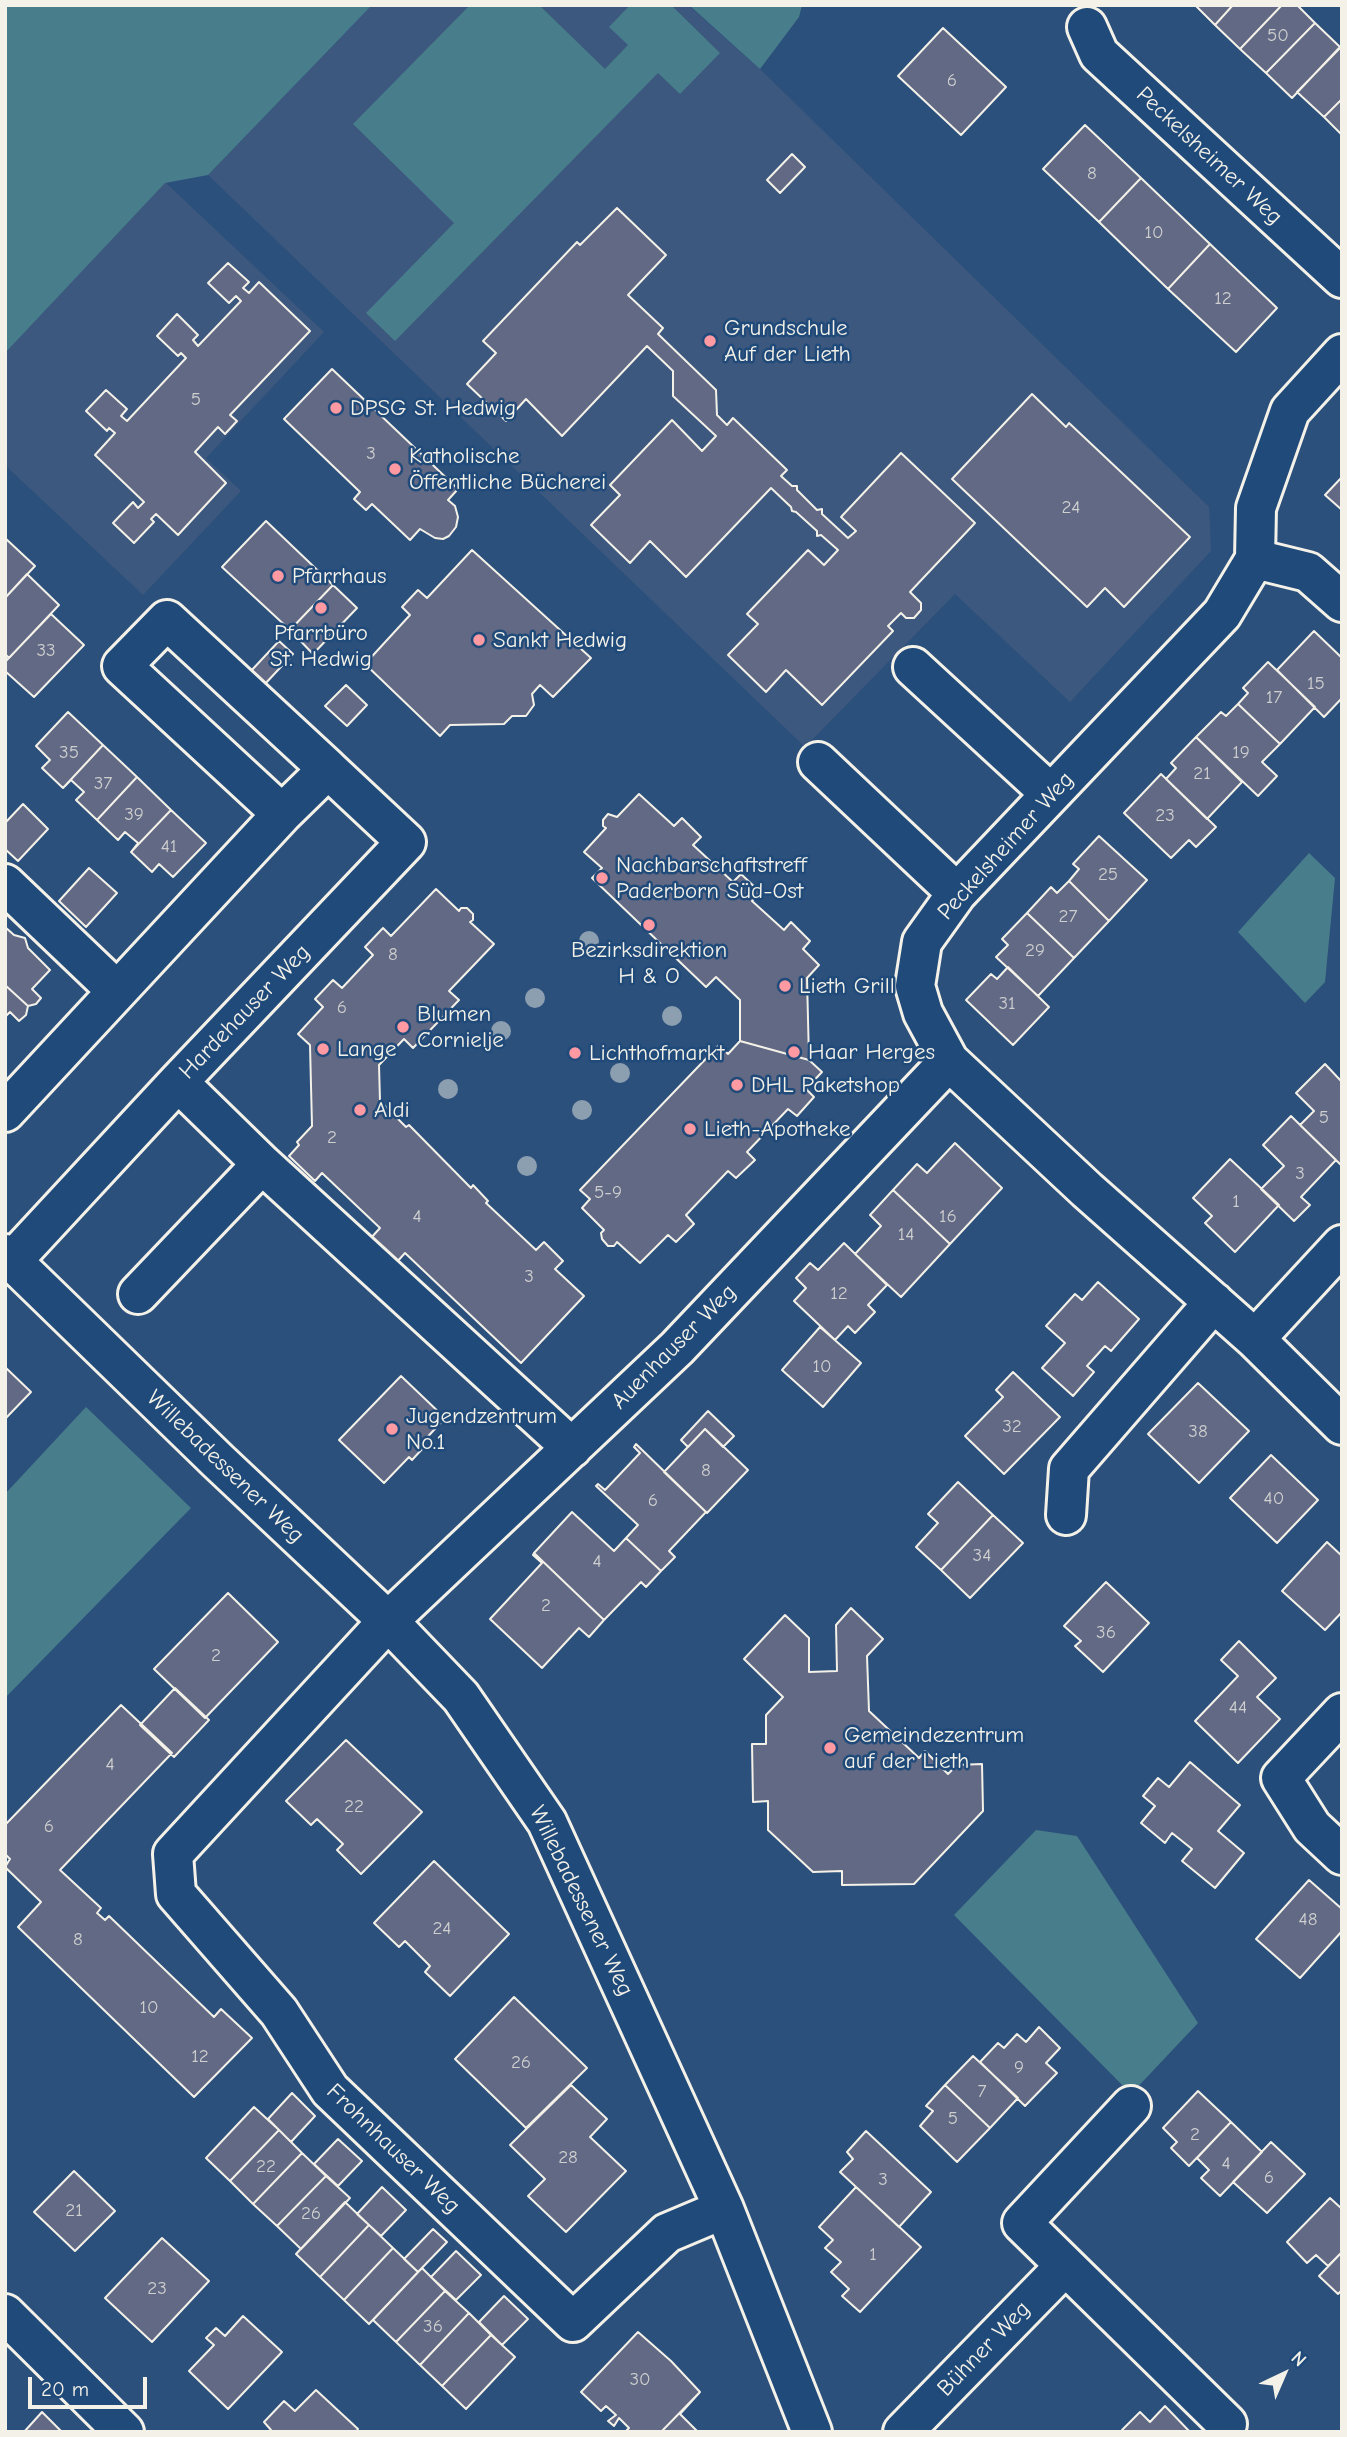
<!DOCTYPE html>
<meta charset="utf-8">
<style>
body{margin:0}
#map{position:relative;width:1347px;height:2437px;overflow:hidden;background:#2c507c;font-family:"Comic Neue",sans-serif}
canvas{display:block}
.frame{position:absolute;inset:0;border:7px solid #f4f1e8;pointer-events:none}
.north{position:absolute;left:1249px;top:2339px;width:70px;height:70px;-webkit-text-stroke:5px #1f4a7a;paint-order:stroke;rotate:44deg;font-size:19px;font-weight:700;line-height:28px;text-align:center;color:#f4f1e8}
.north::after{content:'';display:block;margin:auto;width:24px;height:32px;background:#f4f1e8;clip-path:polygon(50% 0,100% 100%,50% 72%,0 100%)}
.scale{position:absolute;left:28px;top:2377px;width:119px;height:32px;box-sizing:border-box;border:4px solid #f4f1e8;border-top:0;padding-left:9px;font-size:21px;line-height:24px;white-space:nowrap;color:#f4f1e8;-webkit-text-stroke:5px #1f4a7a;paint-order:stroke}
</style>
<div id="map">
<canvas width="1347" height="2437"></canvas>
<div class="frame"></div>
<div class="north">N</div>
<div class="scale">20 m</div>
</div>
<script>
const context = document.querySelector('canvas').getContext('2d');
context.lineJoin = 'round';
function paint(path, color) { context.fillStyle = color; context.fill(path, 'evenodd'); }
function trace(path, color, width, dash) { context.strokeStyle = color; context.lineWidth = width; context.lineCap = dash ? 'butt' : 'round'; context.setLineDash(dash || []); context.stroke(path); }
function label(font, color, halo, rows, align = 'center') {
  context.font = font + ' "Comic Neue",sans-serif'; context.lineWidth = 5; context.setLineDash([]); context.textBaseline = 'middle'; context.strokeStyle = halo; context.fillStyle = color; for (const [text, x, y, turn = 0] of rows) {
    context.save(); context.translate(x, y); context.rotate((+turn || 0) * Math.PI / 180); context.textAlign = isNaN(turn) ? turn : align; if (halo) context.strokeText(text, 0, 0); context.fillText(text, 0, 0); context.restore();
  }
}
paint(new Path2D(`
 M372,5h316l72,64 449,438 2,44 -141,151 -115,-108 -150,153 -597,-572z
 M165,182l159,150 -118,126 35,33 -98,104 -138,-130v-112z`), '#3c587e');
paint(new Path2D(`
 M5,5h367l-164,170 -43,8 -160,170z
 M470,5h69l66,64 23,-24 -19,-18 21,-22h41l49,48 -40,41 -22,-21 -263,268 -29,-28 88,-90 -101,-99z
 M689,5h113l-3,12 -39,52z
 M1309,853l26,25 -10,104 -20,21 -67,-71z
 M86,1407l105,101 -186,190v-204z
 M1036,1830l41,6 121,187 -67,71 -177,-179z`), '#487d8b');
const building = new Path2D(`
 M1195,5h38l-18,20z
 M1233,5h49l-42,44 -25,-24z
 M1282,5h15l18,18 -49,50 -26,-24z
 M1315,23l25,24 -48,51 -26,-25z
 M943,28l63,59 -45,48 -63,-59z
 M1342,46v53l-18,18 -27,-25z
 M1342,99v36l-18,-18z
 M1085,125l56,53 -42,44 -56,-53z
 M792,154l13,13 -25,26 -13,-13z
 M1141,178l69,66 -42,45 -69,-67z
 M617,208l49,47 -38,40 35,33 -5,6 58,56 1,25 10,10 6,-7 54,52 -6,6 11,10h5v4l20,20 5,-1v5l26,24 8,-7 -15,-14 60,-64 74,70 -65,69 11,11v7l-7,8h-8l-5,-5 -13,13 5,5 -71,74 -36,-35 -20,22 -38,-37 30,-31 -11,-10 61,-64 16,15 14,-15 -17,-15 -4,1v-5l-21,-19 -4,-1 -1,-4 -20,-19 -85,89 -36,-36 -20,22 -39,-38 29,-30 -10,-10 62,-65 30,31 14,-15 -43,-40v-25l-26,-25 -85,90 -36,-37 -20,22 -39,-37 29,-31 -13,-12 94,-99 3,3z
 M1210,244l67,64 -41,44 -68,-63z
 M228,263l21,19 -6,6 6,5 10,-11 51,49 -80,84 7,6 -12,13 -7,-7 -23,25 31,31 -48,52 -22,-21 -5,5 3,3 -20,21 -21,-20 20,-21 5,6 6,-6 -49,-47 20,-22 -6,-5 -2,3 -21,-20 20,-21 21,19 -6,7 6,5 59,-63 -5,-5 -3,3 -21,-20 20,-22 21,21 -5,5 5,6 43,-45 -5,-5 -7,7 -21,-20z
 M332,369l126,120 -10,11 7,6 3,11 -2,10 -7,9 -6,3 -8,-1 -15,-9 -10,11 -38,-36 -6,6 -12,-11 6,-7 -76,-73z
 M1032,394l34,33 3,-4 121,114 -66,70 -19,-19 -18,19 -135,-128z
 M1342,477v33l-17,-15z
 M266,521l67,64 -43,45 -68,-63z
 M5,538l30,28 -30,32z
 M472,550l119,108 -38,39 -13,-12 -8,9 2,11 -8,11h-14l-8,8 -54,1 -10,11 -75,-72 45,-49 -8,-8 16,-17 9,8z
 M27,574l32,31 -50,53 -4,-4v-56z
 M333,585l24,23 -44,46 -23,-24z
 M51,614l33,31 -50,52 -29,-26v-9z
 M1314,631l28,27v40l-18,19 -47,-47z
 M279,641l14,13 -29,31 -14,-13z
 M1268,662l47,45 -35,37 -42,-40 10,-11 -5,-5z
 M346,685l21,20 -20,21 -22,-20z
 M1238,704l42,40 -18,18 15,14 -19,20 -62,-59 25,-25 5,4z
 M68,712l35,33 -40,43 -21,-20 8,-8 -14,-14z
 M1196,737l46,45 -35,37 -41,-40 10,-11 -5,-5z
 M103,745l34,32 -40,43 -21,-20 8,-8 -13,-12 -8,8z
 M1161,774l55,53 -20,20 -7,-7 -18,18 -47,-45z
 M137,777l34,33 -40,42 7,-9 -13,-11 -7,8 -21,-20z
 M639,794l35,32 8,-8 19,19 -8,8 40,37 8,-8 19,18 -8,9 32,29 7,-8 19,19 -7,8 16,16 -12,13 2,82 -69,-19v-41l-24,-23 -10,10 -114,-109 10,-10 -18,-16 22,-24 -3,-2v-6l5,-6 9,3z
 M23,804l25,25 -30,32 -13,-12v-26z
 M171,810l35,33 -33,34 -14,-13 -7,8 -21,-20z
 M1099,836l48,44 -38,41 -40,-40 10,-12 -6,-5z
 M89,868l28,25 -31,34 -27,-26z
 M1069,881l40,40 -35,37 -47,-45 24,-26 6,6z
 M436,889l23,22 2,-3h6l6,6v6l-3,2 24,22 -45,47 10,9 -46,48 -9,-9 -25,26 1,36 26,26 3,-2 62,63 2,-3 15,16 -2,2 50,47 8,-8 19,19 -8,8 29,27 -63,67 -116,-110 -9,10 -26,-24 10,-11 -58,-55 -7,8 -26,-25 10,-11 -2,-3 15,-16 -2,-81 -12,-11 25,-27 -8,-8 18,-19 9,8 31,-33 -8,-8 18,-19 8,8z
 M1027,913l47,45 -36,38 -42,-39 12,-12 -6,-6z
 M5,927l9,8 11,3 3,10 22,22 -18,19 9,9 -5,6 -8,2 -23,-21z
 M1008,967l41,40 -36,38 -47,-45 25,-26 6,5z
 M5,985l23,21 -2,9 -7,6 -9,-9 -5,5z
 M740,1041l69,19 13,12 -16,17 8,8 -17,19 -9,-7 -41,43 8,8 -19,18 -8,-7 -42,44 8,9 -18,18 -8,-7 -28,28 -23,-21 -3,4h-6l-6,-7 -1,-6 3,-3 -22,-22 8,-9 -10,-9 139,-145 9,9z
 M1325,1064l17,18v84l-42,-41 14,-14 -18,-18z
 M1291,1116l45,44 -35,37 9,8 -16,16 -33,-32 23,-23 -21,-21z
 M955,1143l47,45 -52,56 -57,-54 24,-26 10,9z
 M1230,1159l49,46 -44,47 -30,-29 7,-7 -19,-18z
 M893,1190l57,54 -49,53 -46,-43 26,-28 -11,-11z
 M844,1243l43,42 -19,20 7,7 -20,21 -7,-7 -13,14 -41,-39 12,-13 -10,-10 14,-15 8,7z
 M1098,1282l41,37 -28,32 -6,-5 -18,20 7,6 -21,24 -31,-28 23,-25 -19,-17 29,-32 7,6z
 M820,1327l41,36 -38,44 -41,-37z
 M5,1367l26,25 -26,27z
 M1013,1372l47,45 -56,57 -39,-38 38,-39 -7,-7z
 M401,1376l44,42 -24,26 3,3 -12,13 -3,-3 -25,26 -45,-43z
 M1198,1383l51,48 -50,52 -51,-49z
 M708,1411l26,25 -11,11 -18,-18 -17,18 -7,-7z
 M705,1429l43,41 -41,43 -43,-41z
 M636,1444l70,68 -37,39 6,6 -14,14 -35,-33 12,-13 -42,-39 2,-2 7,6 35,-37 -6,-6z
 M1271,1455l47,45 -41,43 -47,-45z
 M958,1482l35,33 -52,55 -25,-23 22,-24 -10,-9z
 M572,1512l42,39 12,-13 35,33 -15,16 -5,-5 -37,38 -70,-67z
 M993,1515l30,28 -53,55 -29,-28z
 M1327,1542l15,14v56l-17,18 -43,-39z
 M534,1553l70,67 -15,17 -10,-9 -37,40 -52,-49 52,-56 -9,-8z
 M1106,1582l43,41 -46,49 -28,-26 6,-5 -17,-15z
 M228,1593l50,49 -73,76 -51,-49z
 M851,1608l32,31 -16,17 2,55 50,47 6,-7 23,23 9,-9 25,-1 1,47 -69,73 -72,1v-14l-29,1 -45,-42v-29l-15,1 -1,-58h14v-29l17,-18 -39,-38 41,-44 24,23v34l28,-1 -1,-46z
 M1239,1641l37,37 -19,19 23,22 -42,44 -43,-42 43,-45 -17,-16z
 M175,1688l34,32 -35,37 -34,-32z
 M121,1705l51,48 -112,117 41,38 -4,5 8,7 4,-4 105,101 7,-8 31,29 -58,59 -176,-170 23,-25 -36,-35 5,-8 -5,-5v-29z
 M346,1740l76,72 -61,62 -24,-24 6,-6 -26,-25 -6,6 -25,-24z
 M1190,1762l50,43 -22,26 26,22 -29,35 -33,-27 10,-12 -20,-16 -7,10 -24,-20 14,-17 -12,-10 15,-18 11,9z
 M434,1861l75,73 -59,62 -25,-24 5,-6 -25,-25 -6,6 -25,-24z
 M1309,1880l33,29v22l-42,47 -44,-39z
 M514,1997l73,71 -61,60 -71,-69z
 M1039,2027l21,21 -14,15 11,10 -32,33 -45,-44 18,-19 6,5 13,-14 9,8z
 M973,2056l45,42 -28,30 -45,-43z
 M571,2085l36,34 -17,18 36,34 -60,61 -38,-36 17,-17 -35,-34z
 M945,2085l45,43 -33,34 -37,-36 13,-15 -7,-5z
 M1198,2091l33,31 -42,44 -18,-18 6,-6 -14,-14z
 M292,2093l23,23 -24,26 -23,-23z
 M254,2107l25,23 -49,51 -24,-23z
 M1231,2122l31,30 -42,44 -19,-18 8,-8 -12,-12z
 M279,2130l23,23 -49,51 -23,-23z
 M866,2131l65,61 -32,35 -59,-55 13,-13 -6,-7z
 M338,2139l24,22 -24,25 -24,-22z
 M1271,2142l34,32 -38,39 -34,-31z
 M302,2153l24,23 -49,50 -24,-22z
 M74,2171l41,40 -40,40 -41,-39z
 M326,2176l24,22 -49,51 -24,-23z
 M382,2187l24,23 -25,26 -24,-22z
 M856,2187l65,60 -61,65 -18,-16 7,-7 -18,-17 10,-10 -16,-14 8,-8 -14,-13z
 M1330,2198l12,11v43l-14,14 -12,-11 -9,8 -20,-21z
 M345,2202l24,23 -49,52 -24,-23z
 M369,2225l24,23 -49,52 -24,-23z
 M433,2229l14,13 -29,30 -14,-13z
 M162,2238l47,43 -57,61 -47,-44z
 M393,2248l25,24 -49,52 -25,-24z
 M456,2251l25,24 -25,25 -25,-23z
 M1342,2252v38l-4,4 -19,-18z
 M422,2268l23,23 -49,51 -23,-22z
 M445,2291l24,22 -49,52 -24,-23z
 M504,2296l24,23 -26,26 -23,-23z
 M469,2313l22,22 -49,51 -22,-21z
 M243,2316l39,36 -54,57 -39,-38 25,-26 -8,-7 10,-10 9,8z
 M638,2332l33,29 29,31 -39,40h-36l4,-4 -10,-10 -5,8 -6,-5 8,-6 -10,-9 -5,5 -20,-19z
 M491,2335l24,22 -49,52 -24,-23z
 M316,2390l42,39 -2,3h-87l2,-2 -7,-8 20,-21 11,10z
 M700,2392l-20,22 18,18h-37z
 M1165,2406l25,26h-66l-2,-2 18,-18 10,10z
 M42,2412l20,20h-38z`);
paint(building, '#616984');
trace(building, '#f4f1e8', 2);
const minor = new Path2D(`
 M1087,27l12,27 243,224
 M1342,354l-52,57 -34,97 -1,51 -33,55 -265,279 -35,49 -7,44 8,27 26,48 138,129 168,149 87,86
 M1255,559l53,13 34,30
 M913,667l138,127
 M818,762l139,131
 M282,814l-160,-148 45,-46 161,149
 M5,884l112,107
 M178,1082l84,82 310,284
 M5,1112l277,-298 46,-45 78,73 -228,240 -166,179
 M5,1254l213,207 170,160 73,76 86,125 177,387 88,223
 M138,1294l124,-130
 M1255,1339l87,-94
 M1066,1515l3,-46 145,-167
 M1342,1713l-61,65 31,49 30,28
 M1131,2106l-109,117 205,201
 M724,2209l-57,24 -94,89 -243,-232 -51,-78 -103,-118 -3,-40 215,-233 289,-273 272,-287
 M5,2314l119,118
 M903,2432l162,-166`);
trace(minor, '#f4f1e8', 44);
trace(minor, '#1f4a7a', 38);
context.fillStyle = '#8c9fb0';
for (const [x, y] of [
 [589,941],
 [535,998],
 [672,1016],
 [501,1031],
 [620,1073],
 [448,1089],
 [582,1110],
 [527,1166]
]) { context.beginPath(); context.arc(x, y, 10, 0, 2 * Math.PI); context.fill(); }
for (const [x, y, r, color] of [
 [710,341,7,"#ff9aa2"],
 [336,408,7,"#ff9aa2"],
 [395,469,7,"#ff9aa2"],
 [278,576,7,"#ff9aa2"],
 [321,608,7,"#ff9aa2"],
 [479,640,7,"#ff9aa2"],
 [602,878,7,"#ff9aa2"],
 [649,925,7,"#ff9aa2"],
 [785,986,7,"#ff9aa2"],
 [403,1027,7,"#ff9aa2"],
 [323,1049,7,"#ff9aa2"],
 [794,1052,7,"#ff9aa2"],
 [575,1053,7,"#ff9aa2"],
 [737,1085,7,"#ff9aa2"],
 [360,1110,7,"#ff9aa2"],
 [690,1129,7,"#ff9aa2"],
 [392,1429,7,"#ff9aa2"],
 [830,1748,7,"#ff9aa2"]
]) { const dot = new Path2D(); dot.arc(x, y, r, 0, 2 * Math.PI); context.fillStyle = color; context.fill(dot); trace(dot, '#1f4a7a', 2.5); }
label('19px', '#cfcfcf', null, [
 ["50",1278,36],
 ["6",952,81],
 ["8",1092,174],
 ["10",1154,233],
 ["12",1223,299],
 ["5",196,400],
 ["3",371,454],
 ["24",1071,508],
 ["33",46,651],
 ["15",1316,684],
 ["17",1274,698],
 ["35",69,753],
 ["19",1241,753],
 ["21",1202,774],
 ["37",103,784],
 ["39",134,815],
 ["23",1165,816],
 ["41",169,847],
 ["25",1108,875],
 ["27",1068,917],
 ["29",1035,951],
 ["8",393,955],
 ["31",1007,1004],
 ["6",342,1008],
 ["5",1324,1118],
 ["2",332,1138],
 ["3",1300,1174],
 ["5-9",608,1193],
 ["1",1236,1202],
 ["4",417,1217],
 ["16",948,1217],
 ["14",906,1235],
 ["3",529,1277],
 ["12",839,1294],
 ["10",822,1367],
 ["32",1012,1427],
 ["38",1198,1432],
 ["8",706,1471],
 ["40",1274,1499],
 ["6",653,1501],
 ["34",982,1556],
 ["4",597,1562],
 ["2",546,1606],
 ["36",1106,1633],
 ["2",216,1656],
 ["44",1238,1708],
 ["4",110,1765],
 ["22",354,1807],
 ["6",49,1827],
 ["48",1308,1920],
 ["24",442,1929],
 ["8",78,1940],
 ["10",149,2008],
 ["12",200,2057],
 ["26",521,2063],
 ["9",1019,2068],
 ["7",982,2092],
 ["5",953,2119],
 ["2",1195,2135],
 ["28",568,2158],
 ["4",1226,2164],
 ["22",266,2167],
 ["6",1269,2178],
 ["3",883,2180],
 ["21",74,2211],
 ["26",311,2214],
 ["1",873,2255],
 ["23",157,2289],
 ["36",433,2327],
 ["30",640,2380]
]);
label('23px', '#f4f1e8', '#1f4a7a', [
 ["Peckelsheimer Weg",1209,156,43],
 ["Peckelsheimer Weg",1006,846,-48],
 ["Hardehauser Weg",245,1012,-46],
 ["Auenhauser Weg",674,1347,-45],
 ["Willebadessener Weg",225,1467,44],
 ["Willebadessener Weg",581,1901,64],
 ["Frohnhauser Weg",393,2149,44],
 ["Bühner Weg",984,2349,-46]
]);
label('23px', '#f4f1e8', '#1f4a7a', [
 ["Grundschule",724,328],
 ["Auf der Lieth",724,354],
 ["DPSG St. Hedwig",350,408],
 ["Katholische",409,456],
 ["Öffentliche Bücherei",409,482],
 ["Pfarrhaus",292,576],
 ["Pfarrbüro",321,633,"center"],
 ["St. Hedwig",321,659,"center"],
 ["Sankt Hedwig",493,640],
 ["Nachbarschaftstreff",616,865],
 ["Paderborn Süd-Ost",616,891],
 ["Bezirksdirektion",649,950,"center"],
 ["H & O",649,976,"center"],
 ["Lieth Grill",799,986],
 ["Blumen",417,1014],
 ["Cornielje",417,1040],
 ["Lange",337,1049],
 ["Haar Herges",808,1052],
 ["Lichthofmarkt",589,1053],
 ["DHL Paketshop",751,1085],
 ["Aldi",374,1110],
 ["Lieth-Apotheke",704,1129],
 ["Jugendzentrum",406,1416],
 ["No.1",406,1442],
 ["Gemeindezentrum",844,1735],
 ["auf der Lieth",844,1761]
], 'left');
</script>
